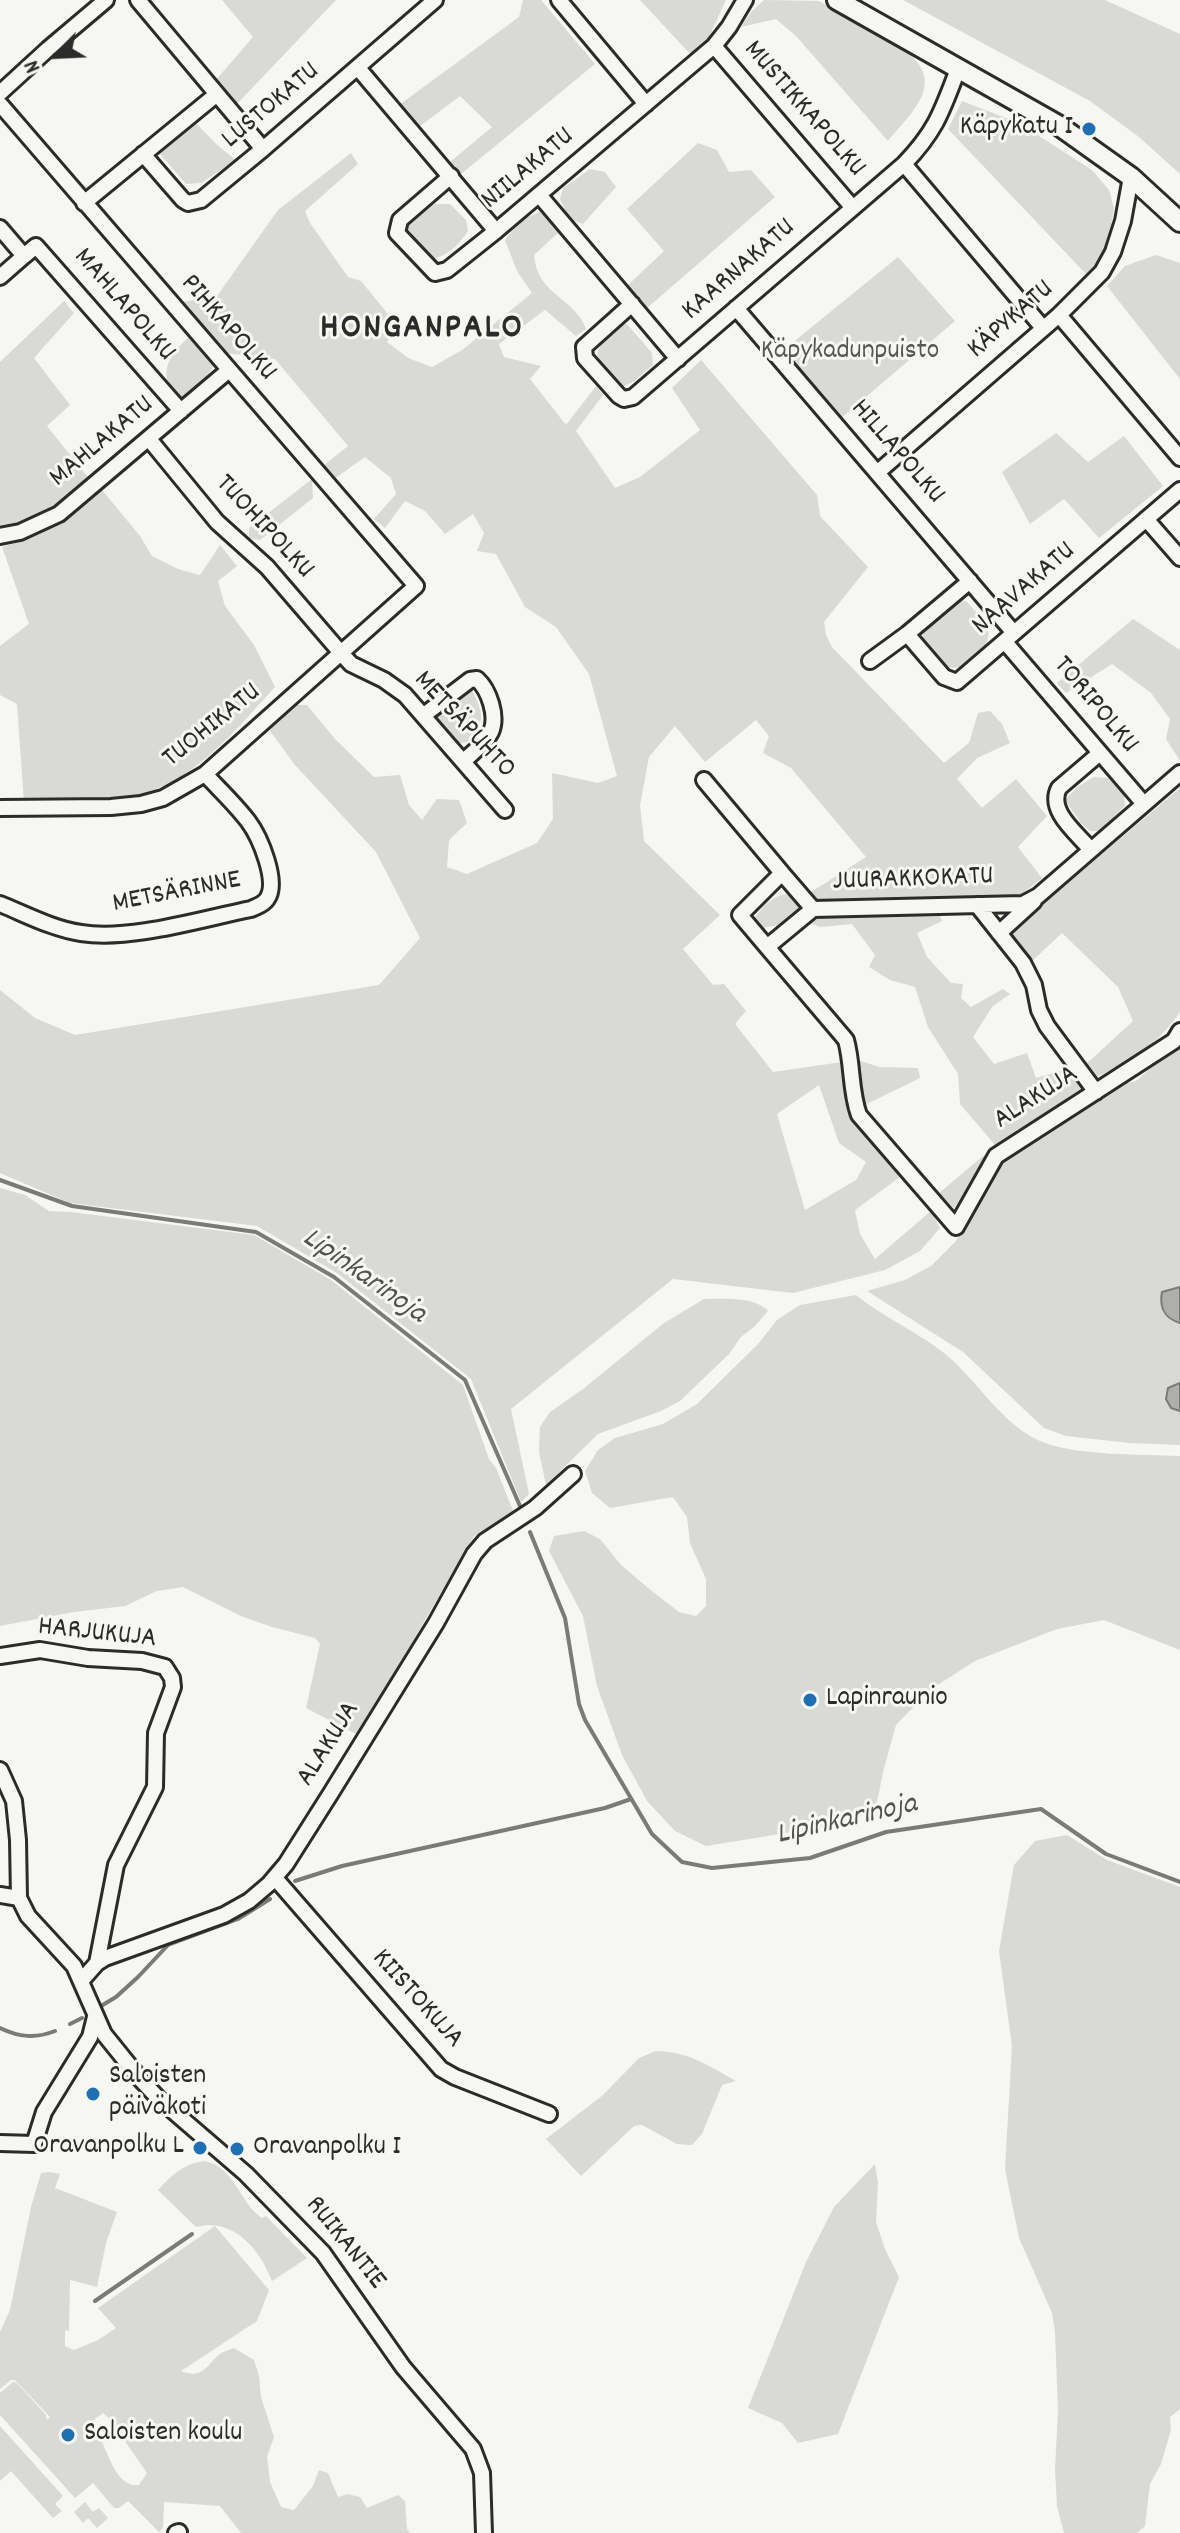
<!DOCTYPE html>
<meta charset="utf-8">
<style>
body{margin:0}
#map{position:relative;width:1180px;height:2533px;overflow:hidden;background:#f6f6f2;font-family:Dekko,sans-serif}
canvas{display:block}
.north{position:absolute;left:16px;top:16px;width:80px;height:80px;-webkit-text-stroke:6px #f6f6f2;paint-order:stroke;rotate:246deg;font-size:22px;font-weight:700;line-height:32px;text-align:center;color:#2b2b2b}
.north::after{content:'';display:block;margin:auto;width:28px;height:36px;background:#2b2b2b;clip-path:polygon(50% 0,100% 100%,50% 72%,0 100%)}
</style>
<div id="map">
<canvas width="1180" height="2533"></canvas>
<div class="north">N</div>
</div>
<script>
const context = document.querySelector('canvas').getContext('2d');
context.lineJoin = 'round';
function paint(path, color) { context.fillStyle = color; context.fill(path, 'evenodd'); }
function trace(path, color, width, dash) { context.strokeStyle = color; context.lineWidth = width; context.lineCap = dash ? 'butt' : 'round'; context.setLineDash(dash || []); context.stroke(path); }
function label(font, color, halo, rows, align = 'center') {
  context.font = font + ' Dekko,sans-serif'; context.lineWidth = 6; context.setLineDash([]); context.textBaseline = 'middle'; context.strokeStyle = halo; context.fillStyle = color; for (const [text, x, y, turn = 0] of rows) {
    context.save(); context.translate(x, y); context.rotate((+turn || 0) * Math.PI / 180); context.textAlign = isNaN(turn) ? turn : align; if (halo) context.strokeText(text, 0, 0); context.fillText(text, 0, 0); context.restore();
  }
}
paint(new Path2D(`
 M222,0h114l-101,106 -20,-25 38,-44z
 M523,0h18l54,64 -135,111 -10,-13 42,-35 -32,-31 -41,31 -20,-22 120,-88z
 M640,0h86l-17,37 -17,19z
 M764,0l55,1 89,52c38,31 3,60 -20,88l-92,-105 -20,-17 -35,8 10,-15z
 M903,0h202l75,34v140l-41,-37 -49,-36z
 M962,101l57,22 73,47 17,20 5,18 -3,18 -9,31 -16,17 -138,-145z
 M194,121l23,24 19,15 -35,23 -15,1 -26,-30z
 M698,143l19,7 12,22 22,-2 24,27 -129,112 -19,-23 37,-35 -37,-42z
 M351,153l7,11 -53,47 5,12 38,54 13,4 36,44 -10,17 21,16 24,9 30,-17 70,-57 -15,-22 -12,-31 16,-20 19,-8 21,18 -27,25c3,41 42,43 52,74l-10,7 -31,-26 -46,34 5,13 37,9 -11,13 36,46 30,-39 7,9 -27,36 39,57 25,-11 60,-47 -28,-42 29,-28 116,135 3,21 48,51 -44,55 2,13 6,12 112,116 25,-20 9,-30 12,-2 12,13 8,19 -33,15 -20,21 25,29 34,-29 31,37 -29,31 24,31 -20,16 -208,8 -6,-8 58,-37 -75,-89 -28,-15 6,-17 -13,-16 -51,42 -30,-36 -26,31 -9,48 4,36 76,74 -37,34 30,36 11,-1 22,27 -11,13 38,48 69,-10 7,53 51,62 -45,33 5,24 15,25 56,-48 9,17 -20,23 -35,19 -92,23 -120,-14 -162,130 18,85 -8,8 -50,-123 -134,-106 -80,-47 -187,-23 -70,-30v-183l35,28 40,17 304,-50 41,-47 -44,-86 -81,-87 -27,-37 23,-23h16l28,34 39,38 26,-2 9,30 13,15 15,-21 22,1 8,23 -18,17 -2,27 20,7 70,-31 16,-24 -1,-46 46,10 19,-7 -28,-102 -33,-47 -31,-20 -29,-53 -19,-3 7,-18 -11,-19 -28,20 -20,-23 -20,-10 -20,27 -11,-9 22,-25 -5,-16 -26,-21 -31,22 -11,-13 25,-20 -73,-87 -49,-6 -43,-51 34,-6 61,-86zM819,1085l20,58 27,19 -10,18 -51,30 -28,-96z
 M590,169l15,3 11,15 -33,37 -14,-5 -9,-20 3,-11z
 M435,204h15l16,16 2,11c-11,16 -21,26 -41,29l-24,-27 13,-16z
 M1156,255l24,8v116l-73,-93 18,-20z
 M898,257l57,64 -115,98 -59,-67z
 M64,301l10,12 -40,45 36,47 -23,21 44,55c-28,22 -56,38 -91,48v-167z
 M627,324l25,29 1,12 -20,17 -15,7 -21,-34c5,-17 12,-27 30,-31z
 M191,334l25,28 -10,16 -22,21 -9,-2c-18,-28 -5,-41 16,-63z
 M1056,433l32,29 36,-26 39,50 -64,52 -35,-39 -34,25 -28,-52z
 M312,479l1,19 -53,42 -11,-2v-10z
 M102,490l38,46 12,20 26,13 22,6 20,-30 17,21 -19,15 7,25 29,39 21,42c-42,46 -86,102 -152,111 -32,4 -66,3 -99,5l-7,-99 -17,-9v-49l29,-22 -27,-77c41,-11 67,-31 100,-57z
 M966,601l22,24c0,5 1,9 0,13 -3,17 -28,37 -44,27 -9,-5 -16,-16 -22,-24l2,-13 30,-26z
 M1133,619l47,31v111l-14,-22 4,-20 -19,-26 -39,-29 -46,29 -9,-10z
 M472,690c11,23 15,32 -5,52l-11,2 -20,-27z
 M1094,777l14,1 16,17 1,11 -25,25h-10l-10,-9 -15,-22 12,-13z
 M1180,788v224c-25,36 -51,49 -89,68l-7,-14 49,-45 -15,-34 -56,-54 -31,29 -22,-29z
 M788,894l9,7 3,9 -15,14 -23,4 -8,-6c5,-14 19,-27 34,-28z
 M937,909l5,12 -25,12 10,24 24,26 12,1 -2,14 10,9 32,-18 7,5 -18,13 -19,30 21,27 33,-11 9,25 30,-9 8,4 11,13 -89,60 -36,-42 -2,-30 -30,-47 -13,-40 -25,-7 -21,-13 6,-12 -23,-31 -32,3 -12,-5 9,-5z
 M1180,1046v241l-17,5 7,28 10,3v60l-12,5 3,20 9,3v34l-50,-2 -64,-7 -22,-8 -81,-76 -96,-61 38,-11 26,-14 25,-25 34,-64 29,-33 92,-57 25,-6 35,-31z
 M857,1060l23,7 38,1 2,10 -57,28z
 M983,1156l4,4 -33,48 -15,-15z
 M0,1188l25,7 24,16 22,1 183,23 77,45 132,105 26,74 7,9 18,45 -40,23 -116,199 -52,-27 14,-64 -5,-6 -43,-11 -31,-11 -58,-29 -26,4 -32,15 -51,6 -74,14z
 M856,1295c27,22 60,36 88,58 34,27 58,74 101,90 36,13 95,11 135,13v194l-76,-30 -47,9 -82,32 -45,29 -34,35 -12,43 -7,34 -23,20 -148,24 -31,-15 -28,-30 -25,-46 -25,-69 -14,-70 -34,-65 5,-15 30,-5 16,8 21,26 27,23 31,24 17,4 10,-10v-27l-16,-36 -3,-26 -14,-20 -63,11 -18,-15 -7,-22 13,-21 17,-12 48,-14 34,-20 61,-60 19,-24 23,-15z
 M704,1299c20,0 50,-3 64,12l-13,15 -14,11 -12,17 -49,47 -19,10 -63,23 -52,51 -7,-33 1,-25 10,-15 33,-23 81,-66z
 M1067,1835l40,25 73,27v522l-10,8 1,13 -10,34 -11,20 -5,42 -8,7h-73l-7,-27 -2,-36 3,-60 -3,-78 -3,-19 -33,-75 -14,-69 7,-123 -13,-95 15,-86 21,-24z
 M656,2051c30,0 54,15 80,30l-14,4 -20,49 -10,11 -15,-1 -35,-19 -8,1 -53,50 -35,-37 57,-44 36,-37z
 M204,2161c30,4 36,43 58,57l4,-2 41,42 -35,23c-12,-32 -39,-64 -76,-54l-38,-37c14,-15 25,-26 46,-29z
 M875,2164l3,19 -2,39 9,27 14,28 -61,157 -40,9 -16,-20 -34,-15 58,-146 28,-55z
 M50,2172l10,2 -5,14 62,24 -11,31 -9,44 -27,-7 -1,51 -4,-1v16l9,4 24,-10 18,-12 -18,-20 117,-82 54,64 -12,31 -76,50c23,9 26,-7 40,-18 4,-2 9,-3 13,-5l20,12 5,16 2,21 13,40 -7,20 3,25 11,25 13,3 19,-24 6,-16 9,3 10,24 9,-3 13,3 7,11 31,-13 7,6 2,28 3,4h-169l-21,-27 -56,-4 -1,26 -4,4 -31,-31 -9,7h-5l-21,-25 -18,15 -75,-83v-22l13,-11 4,1 29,32 1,5 3,-3 -35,-37h-4l-11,9v-57l10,-22 21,-103 10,-34zM103,2413l6,5 38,55 -8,12c-25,5 -34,-45 -46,-61l2,-5z
 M0,2426l63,70 -8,8 7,7 -9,7 -42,-47 -11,10z
 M85,2502l8,10 6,-4 9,10 -11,10 -9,-10 -5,5 -9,-11z`), '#d9d9d5');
const water = new Path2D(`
 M1180,1287v36c-16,-5 -21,-15 -18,-31z
 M1180,1383v28l-9,-3 -5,-9 2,-11z`);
paint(water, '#aeaeab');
trace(water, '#7a7a78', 2);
trace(new Path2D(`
 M0,1180l72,26 184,26 78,45 131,103 55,126
 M530,1532l35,86 14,86 6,16 67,114 30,28 30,6 98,-10 76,-26 155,-23 65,45 74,28
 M295,1881l47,-15 263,-58 26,-9
 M101,2006l15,-9 22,-20 30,-32 70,-26 32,-20
 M70,2024l12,-6
 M0,2028c19,9 35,11 55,3
 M95,2301l97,-67`), '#7a7a78', 4);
const minor = new Path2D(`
 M138,0l125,149
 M559,0l87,104
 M714,46l139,162
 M358,68l138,163
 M0,93l48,-44 58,-49
 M0,104l416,482 -211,188 -42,24 -22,6 -30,3 -111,1
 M143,154l40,46 5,3 13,-3 62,-51 172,-149
 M904,164l139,164
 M451,176l-51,44 -3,13 38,40 12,-3 49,-39 218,-185 15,-19 16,-27
 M540,196l138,163
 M84,203l133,-109
 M0,228l24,28 -24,21
 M24,256l12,-10 145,165
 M632,304l-48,43 1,11 34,38 5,3 9,-2 271,-233c32,-33 38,-53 54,-95
 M736,308l278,325
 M1059,315l121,143
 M149,439l68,83 50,45 74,86 10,11 33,16 21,15 100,115
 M878,472l181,-157 43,-43 11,-20 10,-31 8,-44
 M1146,519l34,39
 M0,536l20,-4 39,-18 170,-144
 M907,634l37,43 13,5 223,-192
 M1005,642l139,162
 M870,661l37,-27 63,-53
 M424,715l46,-35 7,-1c12,11 21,37 14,53 -5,11 -19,21 -27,29
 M1180,773l-142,123 -15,8 -210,5 -46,38 79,93c7,25 4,51 13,75l97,112 40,-71 178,-115 6,-10
 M704,780l78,93 -42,42 27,32
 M1091,850c-14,-17 -44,-39 -32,-62l41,-35
 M782,873l31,36
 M0,904c25,10 53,25 81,29 49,8 120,-14 170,-24 6,-3 12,-4 16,-10 12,-17 -7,-62 -19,-78 -13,-17 -29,-32 -43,-47
 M977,905l46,58 11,22 5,25 8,16 49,66
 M999,933l35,-32
 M0,1656l40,-6 48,8 54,3 23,6 7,11 1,9 -17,46 -1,54 -39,78 -19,98
 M0,1770l14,31 4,39 1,58 9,18 46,50 30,68 38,47 17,18 87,75 77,79 80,114 70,82 9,24 2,60
 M275,1878l166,191 14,8 94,37
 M0,1895l19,3
 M82,1980l15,-17 8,-5 119,-43 25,-14 20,-17 17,-20 45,-71 105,-170 38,-69 11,-13 50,-33 38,-34
 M0,2143l34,1 10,-32 46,-75 5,-20
 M176,2533l3,-1`);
const tertiary = new Path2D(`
 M837,0l221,125 73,52 49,45`);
trace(minor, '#2b2b2b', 20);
trace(tertiary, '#2b2b2b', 24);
trace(minor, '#f6f6f2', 14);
trace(tertiary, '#f6f6f2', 18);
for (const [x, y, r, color] of [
 [1089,129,8,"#1f6fb2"],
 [810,1700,8,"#1f6fb2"],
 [93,2094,8,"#1f6fb2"],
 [200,2148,8,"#1f6fb2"],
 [237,2149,8,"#1f6fb2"],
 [68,2435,8,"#1f6fb2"]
]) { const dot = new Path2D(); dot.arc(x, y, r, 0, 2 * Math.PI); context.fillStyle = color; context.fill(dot); trace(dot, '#f6f6f2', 3); }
label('28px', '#2b2b2b', '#f6f6f2', [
 ["LUSTOKATU",272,107,-40],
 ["MUSTIKKAPOLKU",803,110,49],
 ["NIILAKATU",529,170,-40],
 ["KAARNAKATU",740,271,-41],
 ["MAHLAPOLKU",123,306,49],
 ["KÄPYKATU",1012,321,-41],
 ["PIHKAPOLKU",227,329,49],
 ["MAHLAKATU",103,443,-40],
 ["HILLAPOLKU",896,453,49],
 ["TUOHIPOLKU",263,528,47],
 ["NAAVAKATU",1025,590,-41],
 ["TORIPOLKU",1094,706,50],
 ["METSÄPUHTO",463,726,47],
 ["TUOHIKATU",213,727,-39],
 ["JUURAKKOKATU",913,881,-2],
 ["METSÄRINNE",177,894,-11],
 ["ALAKUJA",1037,1099,-33],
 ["HARJUKUJA",97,1635,6],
 ["ALAKUJA",330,1745,-58],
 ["KIISTOKUJA",416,2000,48],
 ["RUIKANTIE",344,2244,51]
]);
label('28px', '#2b2b2b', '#f6f6f2', [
 ["Käpykatu I",1073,129,"right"],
 ["Lapinraunio",826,1700],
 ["Saloisten",109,2078],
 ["päiväkoti",109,2110],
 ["Oravanpolku L",184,2148,"right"],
 ["Oravanpolku I",253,2149],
 ["Saloisten koulu",84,2435]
], 'left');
label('28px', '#565656', '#f6f6f2', [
 ["Käpykadunpuisto",850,353]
]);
label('italic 30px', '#525251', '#f6f6f2', [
 ["Lipinkarinoja",363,1278,35],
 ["Lipinkarinoja",847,1822,-13]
]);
context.letterSpacing = '2px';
label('bold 36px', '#2b2b2b', '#f6f6f2', [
 ["HONGANPALO",422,331]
]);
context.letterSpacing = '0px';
</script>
